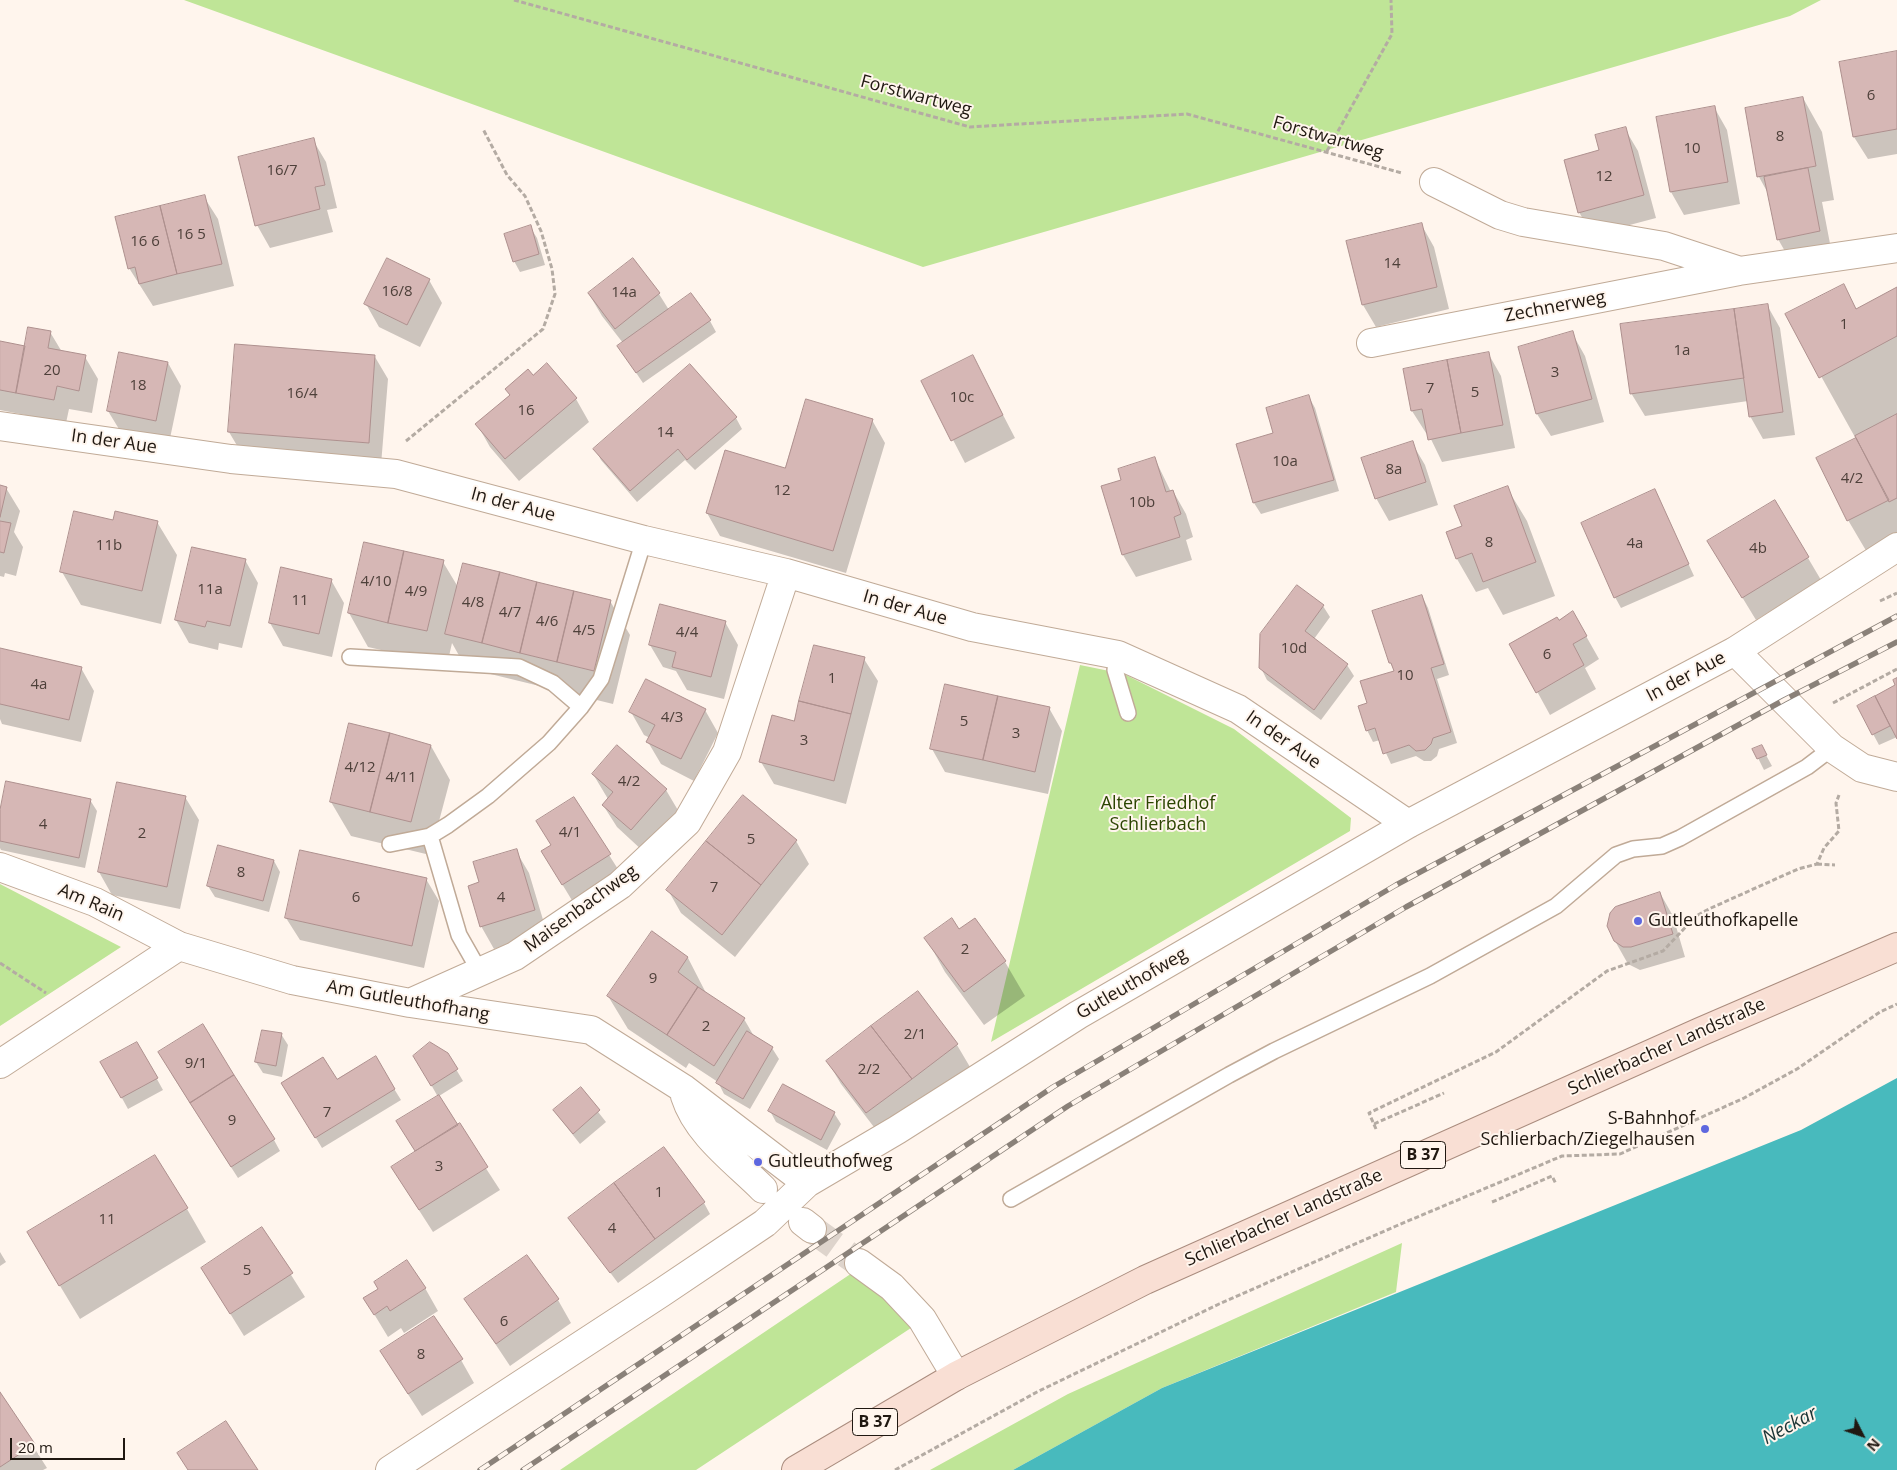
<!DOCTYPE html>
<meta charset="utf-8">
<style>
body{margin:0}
#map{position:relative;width:1897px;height:1470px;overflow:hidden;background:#fff5ed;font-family:"Open Sans",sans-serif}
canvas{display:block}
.north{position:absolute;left:1837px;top:1410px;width:50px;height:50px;-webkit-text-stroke:4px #fff5ed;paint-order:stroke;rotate:131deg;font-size:14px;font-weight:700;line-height:20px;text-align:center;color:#201811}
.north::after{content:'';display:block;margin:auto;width:18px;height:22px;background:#201811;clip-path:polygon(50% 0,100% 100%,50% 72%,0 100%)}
.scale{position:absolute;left:10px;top:1438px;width:115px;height:22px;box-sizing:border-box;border:2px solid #201811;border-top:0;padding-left:6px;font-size:15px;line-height:18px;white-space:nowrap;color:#201811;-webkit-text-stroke:4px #fff5ed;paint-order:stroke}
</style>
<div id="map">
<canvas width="1897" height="1470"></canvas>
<div class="north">N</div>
<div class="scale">20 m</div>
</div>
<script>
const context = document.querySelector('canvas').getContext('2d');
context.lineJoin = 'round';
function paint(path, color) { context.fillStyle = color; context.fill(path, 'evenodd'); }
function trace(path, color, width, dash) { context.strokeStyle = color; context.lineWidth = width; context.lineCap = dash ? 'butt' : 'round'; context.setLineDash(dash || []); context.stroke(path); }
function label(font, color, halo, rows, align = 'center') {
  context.font = font + ' "Open Sans",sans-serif'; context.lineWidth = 4; context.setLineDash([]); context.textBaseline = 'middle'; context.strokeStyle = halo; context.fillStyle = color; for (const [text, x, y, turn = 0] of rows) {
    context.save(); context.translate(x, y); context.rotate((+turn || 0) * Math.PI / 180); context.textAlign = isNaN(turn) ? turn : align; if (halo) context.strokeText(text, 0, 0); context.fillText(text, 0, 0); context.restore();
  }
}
paint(new Path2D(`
 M184,0h1637l-31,16 -867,251z
 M1080,665l44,9 110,55 117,89 -1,13 -359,211z
 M0,884l121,63 -121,79z
 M1402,1243l-6,49 -234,96 -149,82h-83l138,-76z
 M852,1273l65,51 -221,146h-136z`), '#bfe597');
paint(new Path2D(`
 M1897,1078v392h-884l149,-82 639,-258z`), '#48babd');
paint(new Path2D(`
 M1897,52v102l-29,5 -14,-22z
 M1803,98l19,34 12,68 -12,2 10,52 -41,8 -13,-23 -9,-44 -10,-18 -13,-68z
 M1714,107l13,23 13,74 -56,11 -13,-23 -14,-74z
 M1625,129l13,22 18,67 -64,17 -13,-23 21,-61z
 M313,140l13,22 11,46 -10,2 6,22 -63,16 -13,-23z
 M204,197l14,22 16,67 -81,20 -24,-38z
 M1421,224l13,23 15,62 -73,18 -13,-22z
 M530,227l7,11 8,27 -25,7 -6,-11z
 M429,280l13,23 -22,44 -41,-20 -13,-23z
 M1843,286l14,24 40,-21v250l-29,15 -20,-34 8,-81 -69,-124z
 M589,294h70l10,16 41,11 6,11 -73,51 -25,-37 5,-3 -21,-27z
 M1767,305l13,23 15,107 -32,4 -13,-23 -2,-15 -103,15 -14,-23z
 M50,332l12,20 23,5 13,22 -6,34 -23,-4 -3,14 -66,-13v-68l26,5z
 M1572,333l13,23 19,66 -53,14 -14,-22 -18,-66z
 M1488,353l13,23 14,72 -73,14 -14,-29h-2l-14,-22z
 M375,357l13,22 -7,86 -139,-11 -13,-22z
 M973,357l42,81 -50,25 -42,-81z
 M168,363l13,23 -12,57 -47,-9 -14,-23z
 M547,365l29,34 13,23 -70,59 -29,-34 -13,-23 33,-29 -3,-6 26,-12z
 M1309,397l6,11 24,83 -78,23 -7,-11 -16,-58 37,-11z
 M736,418l6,11 -47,41 -10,-10 -48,42 -36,-42 -6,-11z
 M872,420l13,23 -39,130 -126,-37 -13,-23z
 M1412,443l13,22 13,40 -49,16 -13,-23z
 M1155,459l16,33 2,-1 13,23 7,23 -7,3 6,20 -56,17 -13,-22 -1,-75z
 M0,487l6,1 14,23 -6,21 9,15 -7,29 -11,-3 -1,4 -4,-1z
 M1507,488l20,33 28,75 -52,19 -15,-27 -12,4 -19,-33 -10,-26 17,-6z
 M1655,491l39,85 -73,32 -6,-11z
 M114,521l43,1 20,33 -16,69 -80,-19 -19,-33z
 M1808,558l13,22 -65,40 -34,-56z
 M245,560l13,23 -16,65 -23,-5 -1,7 -29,-7 -13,-23z
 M443,562l15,25 152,14 20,34 -17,69 -147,-36 -14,-25 -5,22 -79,-18 -19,-34z
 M331,580l13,23 -12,54 -49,-11 -13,-23z
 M1298,587l25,19 7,11 -16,22 33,26 7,11 -33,44 -54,-40 -6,-12z
 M1422,596l6,12 21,67 -12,4 20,64 -18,6 -2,7 -6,5h-7l-8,-5 -25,8 -11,-24 -7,2 -6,-12 1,-27 27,-31 -5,-10z
 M1573,613l26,46 -14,9 11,21 -46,26 -39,-71z
 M725,622l13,23 -14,54 -37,-9 -11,-19 -13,-4 -13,-22z
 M0,655l81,13 13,23 -13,51 -79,-18 -2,-5z
 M864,659l14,22 -32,123 -72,-20 -13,-22 34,-40z
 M1897,686v51l-18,8 -21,-39z
 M1049,708l13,23 -14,63 -103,-22 -13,-23z
 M705,710l13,23 -24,48 -33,-17 -13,-22 2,-4 -6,-3 -13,-23z
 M431,746l19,34 -20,75 -79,-19 -20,-34z
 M1761,746l11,20 -8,4 -10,-20z
 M593,774l73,16 13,22 -35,40 -27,-25 -14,-22 5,-6z
 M185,797l14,23 -19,89 -68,-14 -13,-23z
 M90,800l7,11 -12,57 -84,-18 -1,-2v-32z
 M796,841l13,23 -74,93 -54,-44 -13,-23z
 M516,851l13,22 18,60 -53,16 -13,-23v-43z
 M609,855l14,22 -47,30 -20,-33z
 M274,861l6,11 -11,40 -54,-15 -7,-11z
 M426,879l13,22 -15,67 -124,-28 -14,-22z
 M1660,893l13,23 12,41 -45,13 -12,-6 -13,-23 -4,-28 8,-8z
 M975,920l30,42 20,34 -41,29 -39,-53 -19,-34 33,-7z
 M652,933l36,25 18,35 38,26 11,19 17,10 7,11 -29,50 -26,-15 -6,-12 -29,-19 -3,5 -58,-39 -20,-33z
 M917,992l40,53 13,22 -90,68 -39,-51 -13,-22z
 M281,1034l7,11 -6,32 -19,-4 -7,-11z
 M137,1043l26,47 -35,19 -26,-47z
 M447,1054l16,27 -24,15 61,94 -67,42 -27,-42 10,-38 -18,-31 40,-24 -23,-41z
 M375,1058l26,42 -79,48 -39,-65 54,-2z
 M172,1075l102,65 6,11 -42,27z
 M784,1085l50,28 7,11 -14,26 -51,-28 -6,-11z
 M580,1089l26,33 -26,22 -26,-33z
 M704,1203l6,11 -92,69 -48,-64z
 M187,1209l19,33 -126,77 -32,-53z
 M262,1229l43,68 -61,39 -42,-68z
 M0,1252l6,10 -6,4z
 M425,1288l13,23 -34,22 -3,-5 -13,9 -23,-38z
 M466,1300h92l13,23 -61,43z
 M461,1360l13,23 -52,33 -27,-42z
 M0,1394l47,74 -4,2h-43z`), '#0003');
const building = new Path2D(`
 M1897,51v78l-44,8 -14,-75z
 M1803,97l13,69 -59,11 -12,-69z
 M1715,106l13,76 -58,10 -14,-75z
 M1626,127l18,68 -66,18 -14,-53 35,-10 -4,-15z
 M314,138l11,47 -10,2 5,22 -65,17 -17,-69z
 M1808,168l12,63 -43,9 -13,-63z
 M205,195l17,69 -45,10 -17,-68z
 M160,206l17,68 -38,10 -4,-17 -7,2 -13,-52z
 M1422,223l15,64 -75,18 -16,-64z
 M531,225l8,29 -26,8 -9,-28z
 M387,258l43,21 -23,46 -43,-21z
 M633,258l27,35 -45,36 -27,-36z
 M1844,284l12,25 41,-22v49l-78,42 -34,-64z
 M691,293l20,27 -75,53 -19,-27z
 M1768,304l15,108 -34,5 -15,-108z
 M1734,309l10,69 -114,16 -10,-70z
 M28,327l23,4 -3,17 38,7 -7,36 -22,-5 -3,14 -38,-7z
 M1573,331l19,68 -56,15 -18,-67z
 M0,341l25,5 -9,47 -16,-3z
 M235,344l140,11 -6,88 -141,-11z
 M119,352l49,10 -12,59 -49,-10z
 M1489,352l14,73 -42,8 -14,-73z
 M973,355l30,60 -52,26 -30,-60z
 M1447,360l14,73 -33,7 -6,-31 -11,2 -8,-42z
 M547,363l30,35 -72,61 -30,-35 35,-29 -5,-6 23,-20 5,6z
 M690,364l47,53 -50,43 -9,-11 -48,42 -37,-42z
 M1309,395l25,85 -81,23 -17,-59 37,-11 -7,-25z
 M806,399l67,20 -40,132 -127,-38 19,-63 60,18z
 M1897,414v84l-8,4 -34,-66z
 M1856,438l33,62 -42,21 -31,-63z
 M1413,441l13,41 -51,17 -14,-41z
 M1155,457l11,35 7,-2 8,24 -7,3 6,20 -58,18 -21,-69 20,-6 -3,-11z
 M0,485l7,2 -7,30z
 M1508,486l28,76 -53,20 -11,-29 -16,6 -10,-27 16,-6 -8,-20z
 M1655,489l34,75 -75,34 -33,-75z
 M1775,500l34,57 -67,41 -35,-57z
 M74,511l39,9 2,-9 43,10 -16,70 -82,-19z
 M0,521l11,2 -7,30 -4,-1z
 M364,542l40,9 -16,72 -40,-10z
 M192,547l54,12 -16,67 -23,-5 -2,6 -30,-7z
 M404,551l40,9 -17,71 -39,-8z
 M463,563l37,9 -18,71 -37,-9z
 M281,567l51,12 -13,55 -50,-11z
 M500,572l37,10 -17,71 -38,-10z
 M537,582l37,9 -17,71 -37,-9z
 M1297,585l27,20 -19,26 43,33 -34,46 -55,-42 1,-34z
 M574,591l37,9 -17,71 -37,-9z
 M1422,595l22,69 -13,4 20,64 -18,6 -2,6 -6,6 -9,1 -7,-6 -26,9 -8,-26 -9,3 -8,-25 9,-3 -7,-22 34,-10 -3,-8h-2l-17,-52z
 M660,604l66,17 -15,56 -39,-10 4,-15 -27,-7z
 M1573,611l14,25 -14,8 11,21 -48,28 -27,-49 48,-27 2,3z
 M814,645l51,12 -14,57 -52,-13z
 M0,648l82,19 -13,53 -69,-16z
 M1897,678v61l-22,-43 20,-11 -2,-5z
 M646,679l60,30 -25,50 -35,-17 9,-17 -26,-13z
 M945,684l53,12 -15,64 -53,-11z
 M998,696l52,11 -15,65 -52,-12z
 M1875,696l15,30 -18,9 -15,-29z
 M799,701l52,13 -17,67 -75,-19 13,-47 22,6z
 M349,723l41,10 -20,79 -40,-10z
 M390,733l41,12 -20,77 -41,-10z
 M617,745l50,44 -36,41 -29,-25 11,-13 -21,-18z
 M1762,745l5,10 -10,4 -5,-10z
 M6,781l85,18 -12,59 -79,-17v-31z
 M117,782l69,14 -19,91 -69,-15z
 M743,795l54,45 -36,45 -55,-44z
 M574,797l37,57 -49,31 -21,-34 10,-6 -15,-24z
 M706,841l55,44 -39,50 -56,-45z
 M218,845l56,15 -11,41 -56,-15z
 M517,849l18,61 -55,17 -12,-41 11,-4 -6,-20z
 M300,850l127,28 -15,68 -127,-28z
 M1660,892l13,42 -42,13h-8l-9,-6 -7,-15 3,-13 5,-6z
 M952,918l7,11 16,-11 31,43 -42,31 -40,-54z
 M652,931l36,26 -10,15 20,15 -31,48 -60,-39z
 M698,987l47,31 -31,48 -47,-31z
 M918,991l40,53 -46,35 -41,-53z
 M203,1024l31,51 -44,28 -32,-51z
 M871,1026l41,53 -46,34 -40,-52z
 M262,1030l20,3 -6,33 -21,-4z
 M747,1031l26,16 -30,52 -27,-16z
 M137,1042l21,36 -37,20 -21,-36z
 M430,1042l18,11 10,16 -27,17 -18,-30z
 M376,1056l19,33 -80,49 -34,-55 42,-26 14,22z
 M234,1075l41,64 -44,28 -41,-64z
 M783,1084l52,28 -14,28 -53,-29z
 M581,1087l19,23 -27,24 -20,-24z
 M439,1095l19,30 -43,26 -19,-30z
 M460,1123l28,44 -69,43 -28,-43z
 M664,1147l41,55 -50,37 -41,-56z
 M155,1155l33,53 -129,78 -32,-54z
 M614,1183l41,56 -45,34 -42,-55z
 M262,1227l31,46 -63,41 -29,-46z
 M527,1255l32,44 -63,45 -32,-45z
 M407,1260l19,28 -36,23 -3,-5 -13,9 -11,-17 15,-9 -4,-7z
 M434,1316l29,43 -55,35 -28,-43z
 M0,1392l35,52 -35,23z
 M226,1421l32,49h-70l-11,-17z`);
paint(building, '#d6b7b5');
trace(building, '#ae908e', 1);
trace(new Path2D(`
 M812,1229l47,34`), '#ded4cc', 28, [28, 14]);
const service = new Path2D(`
 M1118,655l-3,15 13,43
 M350,657l169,10 34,16 28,24
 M430,836l29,99 21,37
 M390,844l40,-8 18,-11 40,-29 61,-53 32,-36 20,-28 43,-139
 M1011,1199l218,-124 45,-24 156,-75 126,-70 60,-51 17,-6 29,-3 18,-8 127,-71 25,-19`);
const minor = new Path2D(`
 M1434,182l66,33 23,7 141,24 73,24
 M1371,343l368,-72 158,-23
 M0,426l231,33 165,15 248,66 142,33 186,54 146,28 120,54 170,115
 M1735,651l97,97 30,20 35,9
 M0,867l95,35 84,44 113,34 118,23 181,27 93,59 123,94
 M410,1003l105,-47 105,-71 67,-63 40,-70 59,-179
 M0,1064l179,-118
 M685,1096c12,38 50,65 78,93
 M803,1222l9,7
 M859,1263l33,24 30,32 34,57
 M390,1470l271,-177 104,-70 42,-40 90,-53 181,-115 330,-191 327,-173 162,-104`);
const primary = new Path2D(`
 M796,1470l160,-94 189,-96 555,-248 197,-85`);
trace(service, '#c0aa97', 18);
trace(minor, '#c0aa97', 30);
trace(primary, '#aa8c7e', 30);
trace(new Path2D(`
 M514,0l456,127 217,-13 215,59
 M1327,151l65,-117 -1,-34
 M406,441l137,-112 12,-35 -3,-25 -11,-38 -16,-35 -18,-21 -24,-46
 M1880,601l17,-8
 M1833,703l64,-34
 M1817,864l18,1
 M0,963l46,30
 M1374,1124l70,-31
 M1376,1129l-7,-16 127,-61 111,-81 56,-20 33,-35 15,-8 87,-39 19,-5 7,-16 15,-17 -3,-28 3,-8
 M1492,1202l60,-26 4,8
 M895,1470l142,-78 182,-88 177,-78 166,-70 58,-2 124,-56 53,-29 83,-57 17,-8`), '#b4aba3', 3, [5, 2.5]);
trace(service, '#fff', 15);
trace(minor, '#fff', 28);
trace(primary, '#f9dfd4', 28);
const rail = new Path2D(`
 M480,1470l573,-383 343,-202 501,-269
 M523,1470l545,-364 338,-199 378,-207 113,-58`);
trace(rail, '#8a8179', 5.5);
trace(rail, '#fff5ed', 4, [11]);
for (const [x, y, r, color] of [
 [1638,921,5,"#5e67df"],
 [1705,1129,5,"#5e67df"],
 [758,1162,5,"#5e67df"]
]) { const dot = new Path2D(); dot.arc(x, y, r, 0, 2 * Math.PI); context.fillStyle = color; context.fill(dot); trace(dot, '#fff5ed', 2); }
label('15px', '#4e403a', null, [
 ["6",1871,96],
 ["8",1780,137],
 ["10",1692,149],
 ["16/7",282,171],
 ["12",1604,177],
 ["16 5",191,235],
 ["16 6",145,242],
 ["14",1392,264],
 ["16/8",397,292],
 ["14a",624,293],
 ["1",1844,325],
 ["1a",1682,351],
 ["20",52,371],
 ["3",1555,373],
 ["18",138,386],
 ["7",1430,389],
 ["5",1475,393],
 ["16/4",302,394],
 ["10c",962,398],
 ["16",526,411],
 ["14",665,433],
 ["10a",1285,462],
 ["8a",1394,470],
 ["4/2",1852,479],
 ["12",782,491],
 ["10b",1142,503],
 ["8",1489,543],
 ["4a",1635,544],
 ["11b",109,546],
 ["4b",1758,549],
 ["4/10",376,582],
 ["11a",210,590],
 ["4/9",416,592],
 ["11",300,601],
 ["4/8",473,603],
 ["4/7",510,613],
 ["4/6",547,622],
 ["4/5",584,631],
 ["4/4",687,633],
 ["10d",1294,649],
 ["6",1547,655],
 ["10",1405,676],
 ["1",832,679],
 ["4a",39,685],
 ["4/3",672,718],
 ["5",964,722],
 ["3",1016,734],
 ["3",804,741],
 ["4/12",360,768],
 ["4/11",401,778],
 ["4/2",629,782],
 ["4",43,825],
 ["4/1",570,833],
 ["2",142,834],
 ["5",751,840],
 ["8",241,873],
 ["7",714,888],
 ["6",356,898],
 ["4",501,898],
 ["2",965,950],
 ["9",653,979],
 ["2",706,1027],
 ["2/1",915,1035],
 ["9/1",196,1064],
 ["2/2",869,1070],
 ["7",327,1113],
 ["9",232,1121],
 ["3",439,1167],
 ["1",659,1193],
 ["11",107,1220],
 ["4",612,1229],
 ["5",247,1271],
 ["6",504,1322],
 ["8",421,1355]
]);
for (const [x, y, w] of [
 [1423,1155,45],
 [875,1422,45]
]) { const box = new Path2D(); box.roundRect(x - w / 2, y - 13.5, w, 27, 4); context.fillStyle = '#fff5ed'; context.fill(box); trace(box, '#201811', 1); }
label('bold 16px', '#201811', null, [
 ["B 37",1423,1155],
 ["B 37",875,1422]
]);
label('18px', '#201811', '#fff5ed', [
 ["Forstwartweg",916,96,15],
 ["Forstwartweg",1328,138,16],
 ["Zechnerweg",1555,307,-11],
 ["In der Aue",114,442,8],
 ["In der Aue",513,505,15],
 ["In der Aue",905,608,16],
 ["In der Aue",1686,677,-28],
 ["In der Aue",1283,740,35],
 ["Am Rain",91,903,23],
 ["Maisenbachweg",581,909,-36],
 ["Gutleuthofweg",1132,984,-30],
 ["Am Gutleuthofhang",408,1001,10],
 ["Schlierbacher Landstraße",1667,1047,-24],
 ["Schlierbacher Landstraße",1284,1218,-24]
]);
label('18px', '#2c4501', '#fff5ed', [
 ["Alter Friedhof",1158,804],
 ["Schlierbach",1158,825]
]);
label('18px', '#201811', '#fff5ed', [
 ["Gutleuthofkapelle",1648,921],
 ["S-Bahnhof",1695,1119,"right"],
 ["Schlierbach/Ziegelhausen",1695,1140,"right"],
 ["Gutleuthofweg",768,1162]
], 'left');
label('italic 19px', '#1c3536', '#fff5ed', [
 ["Neckar",1790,1426,-28]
]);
</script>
